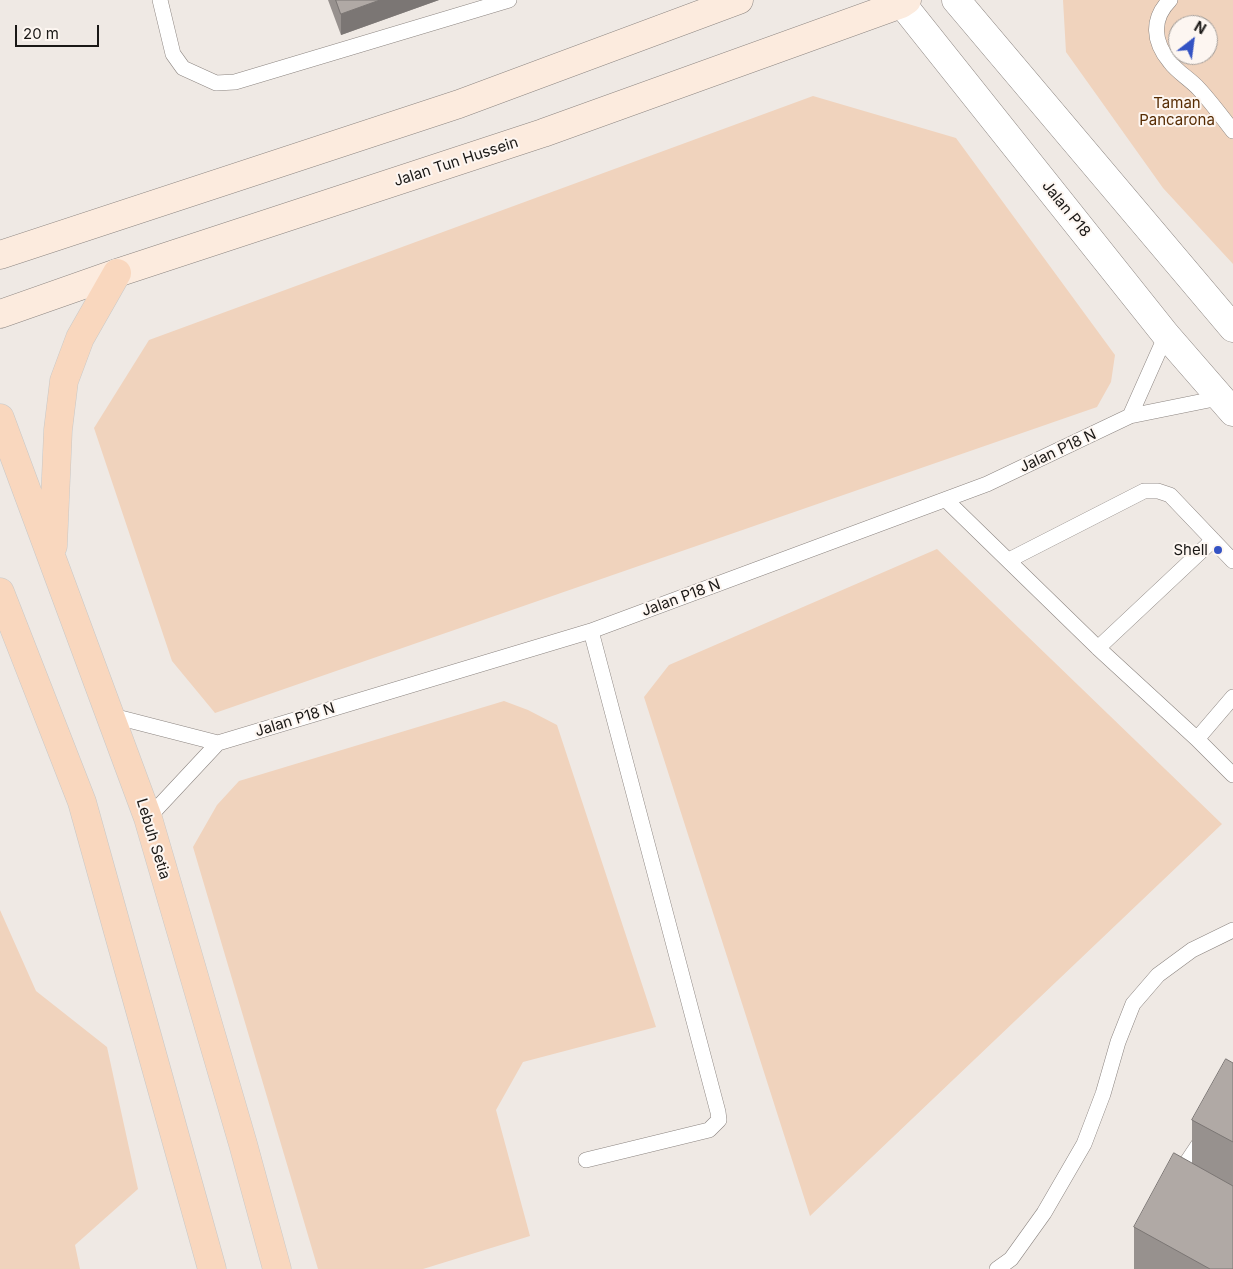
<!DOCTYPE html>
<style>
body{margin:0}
#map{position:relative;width:1233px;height:1269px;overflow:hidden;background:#efe9e4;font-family:Inter,sans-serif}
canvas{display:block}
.north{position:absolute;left:1168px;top:15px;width:50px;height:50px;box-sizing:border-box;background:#fdf6f1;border:1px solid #a29d99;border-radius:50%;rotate:30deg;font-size:14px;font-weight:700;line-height:20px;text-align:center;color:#1a1816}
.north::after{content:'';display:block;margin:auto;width:18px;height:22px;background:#3453c4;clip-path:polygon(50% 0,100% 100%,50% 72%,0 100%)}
.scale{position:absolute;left:15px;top:25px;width:84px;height:22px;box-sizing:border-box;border:2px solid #1a1816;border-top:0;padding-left:6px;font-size:15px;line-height:18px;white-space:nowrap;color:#1a1816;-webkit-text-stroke:4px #fdf6f1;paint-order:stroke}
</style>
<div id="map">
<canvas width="1233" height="1269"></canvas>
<div class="north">N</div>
<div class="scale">20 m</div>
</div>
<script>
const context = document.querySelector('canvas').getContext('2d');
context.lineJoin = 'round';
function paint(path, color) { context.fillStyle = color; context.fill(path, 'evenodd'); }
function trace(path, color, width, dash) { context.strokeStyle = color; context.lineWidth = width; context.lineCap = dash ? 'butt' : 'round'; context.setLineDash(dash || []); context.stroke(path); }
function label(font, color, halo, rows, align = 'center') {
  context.font = font + ' Inter,sans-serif'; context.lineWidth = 4; context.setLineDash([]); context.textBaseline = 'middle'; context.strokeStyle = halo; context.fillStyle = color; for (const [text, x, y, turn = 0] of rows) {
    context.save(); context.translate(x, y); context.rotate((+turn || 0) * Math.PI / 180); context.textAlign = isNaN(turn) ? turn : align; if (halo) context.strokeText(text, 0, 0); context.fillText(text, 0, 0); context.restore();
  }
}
paint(new Path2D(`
 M1063,0h170v264l-70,-76 -97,-136zM1178,25h30v30h-30z
 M813,96l143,42 159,217 -4,27 -14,25 -882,306 -43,-52 -78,-233 55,-88z
 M937,549l285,275 -412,392 -166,-519 25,-32z
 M504,701l24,9 29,15 99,302 -133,35 -27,48 34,126 -107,33h-105l-125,-422 24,-42 22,-24z
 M0,910l36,81 71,56 31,142 -63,56 5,24h-80z`), '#f0d3bd');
const service = new Path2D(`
 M160,0l13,54 10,14 33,15 19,-1 274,-82
 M1170,0c-19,19 -17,42 0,62 7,10 20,17 29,27 12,13 23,28 34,42
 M1130,416l36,-81
 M946,500l152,148 99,91 36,36
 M1009,560l135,-69h14l12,4 63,66
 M1098,648l115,-108
 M109,715l109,28
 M1197,739l36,-42
 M148,818l70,-75 373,-112 396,-147 143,-68 89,-18
 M586,1160l123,-30 10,-10 -1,-8 -127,-481
 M1177,1177l26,-39
 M997,1269l14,-10 33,-46 40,-69 19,-50 15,-52 15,-38 25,-29 34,-25 41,-20`);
const tertiary = new Path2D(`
 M899,0l267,335 67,77
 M956,0l277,328`);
const secondary = new Path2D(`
 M0,255l459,-151 280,-104
 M0,314l117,-41 426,-140 358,-129 6,-4`);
const primary = new Path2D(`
 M0,418l148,400 95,326 34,125
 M53,546l5,-116 6,-49 16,-43 37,-65
 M0,592l82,210 130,467`);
trace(service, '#8c8581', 16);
trace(tertiary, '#8c8581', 29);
trace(secondary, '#8c8581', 29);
trace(primary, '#c8c8c7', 29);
trace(service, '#fff', 15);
trace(tertiary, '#fff', 28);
trace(secondary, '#fcebde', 28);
trace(primary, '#f9d7be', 28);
paint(new Path2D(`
 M328,0h111l-98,35z
 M1233,1063v206h-99v-42l58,-64v-43z`), '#97918e');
paint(new Path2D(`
 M380,0h59l-98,35v-21z`), '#7b7674');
const building = new Path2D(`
 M336,0h44l-39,14z
 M1226,1059l7,4v79l-41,-22z
 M1174,1153l59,33v83h-23l-76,-42z`);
paint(building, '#b0a9a5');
trace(building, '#7b7674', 1);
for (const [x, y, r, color] of [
 [1218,550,5,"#3453c4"]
]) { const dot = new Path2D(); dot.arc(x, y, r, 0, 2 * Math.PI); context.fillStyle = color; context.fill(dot); trace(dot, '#fdf6f1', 2); }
label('15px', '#572c03', '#fdf6f1', [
 ["Taman",1177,103],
 ["Pancarona",1177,120]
]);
label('15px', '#1a1816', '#fdf6f1', [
 ["Jalan Tun Hussein",456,162,-18],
 ["Jalan P18",1066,209,51],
 ["Jalan P18 N",1058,451,-25],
 ["Jalan P18 N",681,598,-20],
 ["Jalan P18 N",295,720,-17],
 ["Lebuh Setia",153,839,73]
]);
label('15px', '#1a1816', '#fdf6f1', [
 ["Shell",1208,550]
], 'right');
</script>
